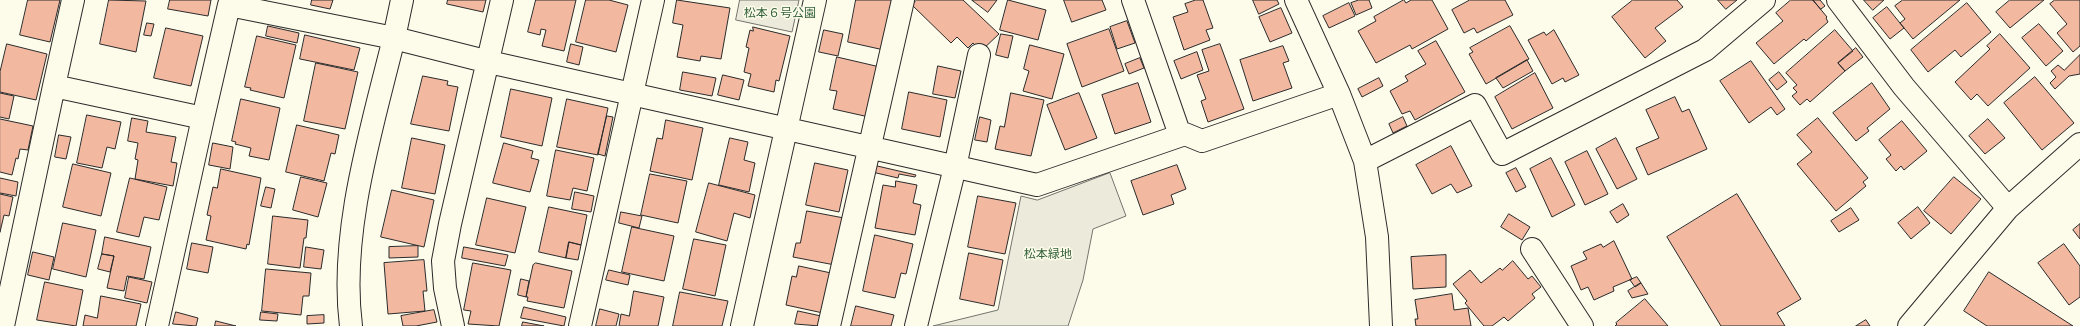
<!DOCTYPE html>
<meta charset="utf-8">
<style>
body{margin:0}
canvas{display:block;background:#fdfbea}
</style>
<canvas width="2080" height="326"></canvas>
<script>
const context = document.querySelector('canvas').getContext('2d');
context.lineJoin = 'round';
function paint(path, color) { context.fillStyle = color; context.fill(path, 'evenodd'); }
function trace(path, color, width, dash) { context.strokeStyle = color; context.lineWidth = width; context.lineCap = dash ? 'butt' : 'round'; context.setLineDash(dash || []); context.stroke(path); }
function label(font, color, halo, rows, align = 'center') {
  context.font = font + ' "Open Sans","Noto Sans JP",sans-serif'; context.lineWidth = 3; context.setLineDash([]); context.textBaseline = 'middle'; context.strokeStyle = halo; context.fillStyle = color; for (const [text, x, y, turn = 0] of rows) {
    context.save(); context.translate(x, y); context.rotate((+turn || 0) * Math.PI / 180); context.textAlign = isNaN(turn) ? turn : align; if (halo) context.strokeText(text, 0, 0); context.fillText(text, 0, 0); context.restore();
  }
}
const green = new Path2D(`
 M740,0h59l-7,32 -56,-12z
 M1110,173l16,43 -33,13 -10,51 -15,46h-135l65,-16 23,-114 16,4z`);
paint(green, '#ecebdb');
trace(green, '#74746e', 1);
const building = new Path2D(`
 M28,0h32l-10,42 -30,-7z
 M109,0l37,1 -10,51 -36,-8z
 M170,0h41l-3,16 -40,-7z
 M312,0h21l-3,9 -19,-4z
 M448,0h38l-3,12 -36,-8z
 M536,0h40l-12,51 -22,-5 4,-16 -5,-1 -1,6 -12,-3z
 M586,0h23l19,5 -12,47 -40,-10z
 M677,0l53,8 -9,51 -20,-3 -1,5 -23,-4 6,-32 -10,-2z
 M856,0h39l-11,50 -36,-8z
 M917,0h46l36,34 -18,17 -8,-8 -5,5 -11,-11 -6,6 -39,-38z
 M972,0h25l-9,12z
 M1008,0l38,10 -8,30 -38,-10z
 M1064,0h38l4,10 -34,12z
 M1196,0h7l10,28 -7,2 4,10 -26,10 -11,-33 15,-5 -3,-8z
 M1253,0h24l2,4 -20,10z
 M1359,0h10l3,8 -16,7 -5,-12z
 M1404,0l2,3 5,-3h21l16,29 -36,20 -2,-4 -34,18 -18,-32 18,-10 -2,-4z
 M1470,0h35l8,15 -36,18 -3,-5 -10,5 -12,-23z
 M1633,0h44l6,7 -28,21 11,13 -21,17 -33,-41z
 M1718,0h19l-11,9z
 M1791,0h22l14,17 -1,1 2,4 -22,19 -2,-2 -30,25 -18,-21 27,-22 -7,-8z
 M1813,0h7l5,6 -4,3z
 M1864,0h20l-11,10z
 M1903,0h57l-47,39 -13,-16 5,-4 -10,-13z
 M2010,0h34l-34,28 -14,-16z
 M2055,0h25v46l-7,6 -16,-19 10,-9 -17,-20z
 M1349,3l6,13 -26,12 -6,-12z
 M1967,3l24,29 -30,25 -6,-7 -27,22 -17,-22z
 M1887,7l17,21 -14,11 -17,-21z
 M1281,8l11,25 -22,9 -11,-25z
 M1127,21l8,22 -18,6 -7,-22z
 M147,23l7,1 -3,12 -7,-1z
 M2039,24l24,27 -17,15 -24,-28z
 M268,26l31,7 -2,10 -31,-7z
 M1510,26l19,33 -43,25 -17,-30 4,-2 -3,-4z
 M753,27l37,9 -11,45 -3,-1 -2,12 -26,-6 3,-12 -7,-2 5,-24 -3,-1 4,-17 3,1z
 M166,28l37,8 -12,50 -37,-8z
 M1109,29l15,42 -42,16 -15,-43z
 M824,30l19,4 -5,22 -19,-4z
 M1554,30l25,45 -14,7 -2,-4 -11,6 -24,-44 16,-8 2,3z
 M1835,30l18,21 -15,12 7,8 -35,31 -3,-3 -7,6 -8,-9 5,-4 -4,-4 4,-3 -11,-12z
 M1001,34l12,2 -5,22 -12,-3z
 M2000,34l30,34 -42,38 -11,-12 -6,6 -16,-18 35,-33 -3,-3z
 M305,35l55,13 -6,22 -54,-11z
 M257,36l39,9 -12,53 -34,-8 1,-2 -6,-1z
 M1436,41l29,51 -50,28 -5,-9 -8,3 -12,-23 18,-10 -3,-5 21,-12 -8,-13z
 M7,44l40,10 -11,46 -36,-8v-20z
 M571,44l12,3 -4,18 -12,-3z
 M1220,44l24,65 -36,13 -7,-21 5,-2 -9,-24 12,-4 -7,-21z
 M1030,45l34,9 -12,45 -29,-8 6,-20 -5,-2z
 M1283,46l6,15 -6,2 9,25 -39,13 -13,-41z
 M1856,48l7,9 -18,14 -7,-8z
 M1197,52l6,18 -22,9 -7,-18z
 M2080,55v19l-11,2 -14,13 -5,-6 6,-6 -5,-6 7,-6 6,5z
 M837,57l43,10 -11,50 -36,-8 4,-18 -7,-1z
 M1140,58l4,10 -15,6 -4,-10z
 M1527,60l6,11 -30,17 -7,-10z
 M1751,61l34,48 -8,6 -6,-8 -22,16 -29,-42z
 M316,63l42,9 -13,57 -41,-8z
 M938,66l23,5 -6,27 -22,-4z
 M683,72l33,6 -4,18 -32,-6z
 M1779,72l8,10 -10,8 -8,-10z
 M1535,73l18,35 -41,21 -17,-32z
 M723,75l21,5 -5,20 -21,-5z
 M423,76l25,5 -1,4 11,2 -9,44 -38,-7z
 M2035,77l39,46 -32,27 -38,-47z
 M1379,78l4,8 -21,11 -4,-8z
 M1138,83l13,39 -36,12 -13,-39z
 M1872,83l18,26 -23,19 2,3 -13,10 -23,-28z
 M511,89l41,9 -10,48 -41,-9z
 M909,92l38,8 -7,37 -38,-8z
 M0,93l14,3 -5,23 -9,-2z
 M1011,93l33,7 -13,56 -36,-7 5,-23 4,1z
 M1079,93l18,45 -32,12 -18,-45z
 M1675,97l7,15 7,-3 18,40 -59,26 -12,-27 23,-10 -13,-28z
 M241,99l39,9 -11,52 -20,-4 2,-8 -16,-4 1,-2 -4,-1z
 M567,99l41,9 -10,47 -41,-8z
 M87,115l34,7 -6,27 -8,-2 -5,21 -25,-5z
 M607,116l6,1 -8,39 -7,-2z
 M980,117l11,3 -4,22 -12,-2z
 M1403,117l4,9 -14,7 -4,-9z
 M132,118l16,3 -2,11 30,5 -5,25 6,1 -4,23 -38,-7 3,-19 -3,-1 3,-16 -10,-2z
 M1818,118l50,60 -5,4 3,4 -30,25 -39,-47 15,-12 -15,-17z
 M0,119l33,7 -5,24 -8,-1 -2,10 -2,-1 -4,17 -12,-3z
 M1988,119l17,19 -20,16 -16,-18z
 M666,120l37,8 -11,52 -42,-9 7,-33 5,1z
 M1902,121l25,30 -23,19 -3,-4 -5,5 -10,-12 5,-4 -12,-15z
 M297,125l42,10 -4,19 -4,-1 -7,28 -38,-9z
 M59,135l12,2 -5,22 -11,-2z
 M412,138l33,7 -10,49 -33,-6z
 M730,138l18,4 -4,18 11,3 -6,29 -30,-7z
 M1616,138l21,41 -20,10 -21,-40z
 M213,143l20,4 -3,22 -21,-4z
 M504,143l29,8 -2,7 8,2 -9,32 -37,-9z
 M1451,146l21,40 -15,7 -6,-9 -19,10 -16,-29z
 M556,150l38,8 -7,33 -14,-3 -3,12 -23,-4z
 M1587,151l21,43 -23,11 -20,-43z
 M1551,158l24,47 -23,12 -22,-48z
 M815,163l33,7 -9,42 -33,-7z
 M73,164l38,9 -10,43 -38,-9z
 M873,165l43,10 -1,2 -16,-3 -1,4 -26,-6z
 M1177,165l9,24 -15,6 3,9 -31,11 -12,-34z
 M1516,168l10,19 -10,5 -10,-19z
 M221,169l40,9 -12,67 -2,-1 -1,5 -40,-9 5,-24 -4,-1 6,-28 4,1z
 M650,174l37,7 -9,42 -37,-8z
 M301,177l26,6 -9,34 -25,-7z
 M1954,177l27,22 -30,35 -27,-23z
 M0,178l18,4 -2,14 -16,-3z
 M130,178l37,9 -8,33 -15,-3 -5,20 -22,-5z
 M896,181l21,4 -4,18 8,2 -6,30 -40,-7 8,-43 12,2z
 M709,183l46,12 -5,23 -16,-5 -7,28 -31,-9z
 M266,187l9,2 -4,19 -10,-2z
 M392,190l42,10 -10,47 -43,-10z
 M575,192l19,4 -3,16 -19,-3z
 M0,194l13,3 -4,19 -5,-1 -4,17z
 M1737,194l64,105 -24,14 8,13h-64l-54,-89z
 M978,196l38,7 -11,51 -37,-7z
 M487,198l39,9 -11,46 -39,-8z
 M1623,204l6,11 -12,8 -7,-11z
 M549,207l38,8 -6,30 -12,-3 -3,16 -27,-6z
 M1918,207l12,16 -19,16 -13,-16z
 M1851,208l8,12 -20,12 -8,-11z
 M807,211l37,7 -9,47 -42,-8 3,-14h4z
 M621,212l21,4 -3,12 -20,-5z
 M1509,214l21,13 -8,13 -21,-13z
 M273,216l35,4 -2,18h-2l-4,30 -32,-4z
 M63,223l33,7 -10,47 -33,-8z
 M2080,224v15l-7,-9z
 M632,227l42,9 -10,45 -42,-9z
 M875,235l38,9 -7,30 -5,-1 -6,25 -32,-7z
 M105,237l46,10 -7,32 -17,-3 -3,15 -17,-3 7,-32 -12,-2z
 M694,239l32,6 -11,51 -32,-7z
 M1614,241l18,38 -19,8 1,4 -20,9 -6,-13 -7,3 -10,-24 16,-7 -4,-7 18,-8 2,3z
 M569,242l12,3 -3,15 -12,-2z
 M192,243l21,4 -5,26 -21,-4z
 M2064,244l16,22v31l-11,8 -31,-42z
 M418,246v11l-29,1v-11z
 M306,247l18,3 -3,19 -17,-2z
 M464,247l44,8 -3,11 -43,-8z
 M33,252l21,5 -5,23 -21,-5z
 M969,253l34,7 -9,46 -34,-7z
 M102,254l12,2 -4,16 -12,-3z
 M1446,255v32l-33,2 -2,-32z
 M424,260l3,31h-4l2,20 -37,3 -4,-51z
 M1513,261l15,18 4,-3 9,11 -9,7 3,4 -27,23 -4,-4 -12,9h-8l-19,-23 2,-2 -14,-17 17,-14 11,13 19,-15 2,2z
 M473,263l38,7 -12,56 -31,-2 3,-13 -7,-1z
 M536,263l36,8 -8,37 -37,-7 1,-4h-2l7,-32z
 M799,266l32,7 -8,40 -37,-8 6,-29 4,1z
 M266,269l45,4 -2,23h-6l-2,19 -39,-4z
 M609,270l21,5 -2,10 -22,-5z
 M1989,272l84,54h-86l-23,-15z
 M129,277l23,5 -5,21 -22,-5z
 M1637,277l4,6 -6,4 -5,-7z
 M521,279l8,2 -3,16 -8,-2z
 M45,282l38,8 -7,36 -39,-6z
 M1641,283l7,11 -16,4 -4,-7z
 M634,291l30,6 -6,29h-39l2,-12 8,2z
 M680,292l48,9 -6,25h-49z
 M1452,294l2,16 14,-2 3,18h-55l-1,-7h3l-3,-19z
 M101,296l40,8 -5,22h-53l2,-11 12,3z
 M1645,299l23,27h-53l2,-2 -1,-1z
 M856,306l38,9 -3,11h-40z
 M524,307l42,10 -2,9 -43,-8z
 M600,309l19,5 -3,12h-20z
 M434,310l3,12 -21,4h-13l-2,-10z
 M798,311l23,5 -1,10 -25,-2z
 M176,312l22,6 -2,8 -23,-2z
 M261,312l17,2 -1,7 -17,-1z
 M324,315v8l-17,1v-8z
 M1866,320l4,6h-14z
 M216,321l20,5h-21z
 M523,322l21,4h-22z`);
paint(building, '#f2b8a0');
trace(building, '#2b2b2b', 1);
const minor = new Path2D(`
 M73,0l-19,86 149,32 -46,208
 M1133,0l47,135
 M1296,0l43,94 26,67 12,76 4,89
 M1838,0l66,87 104,121
 M203,118l26,-113 165,33 8,-38
 M1365,161l110,-56 27,49 203,-104 59,-50
 M1532,249l50,77
 M3,326l51,-240
 M351,326c-12,-93 21,-198 43,-288l95,24 548,123 148,-51 17,7 137,-47
 M453,326l-8,-38 -2,-27 7,-37 52,-224
 M580,326l73,-326
 M742,326l73,-326
 M829,326l74,-326
 M916,326l39,-159 24,-112
 M1909,326l99,-118 72,-64`);
trace(minor, '#2b2b2b', 24);
trace(minor, '#fdfbea', 22);
label('12px', '#34623c', '#fdfbea', [
 ["松本６号公園",780,14],
 ["松本緑地",1048,255]
]);
</script>
